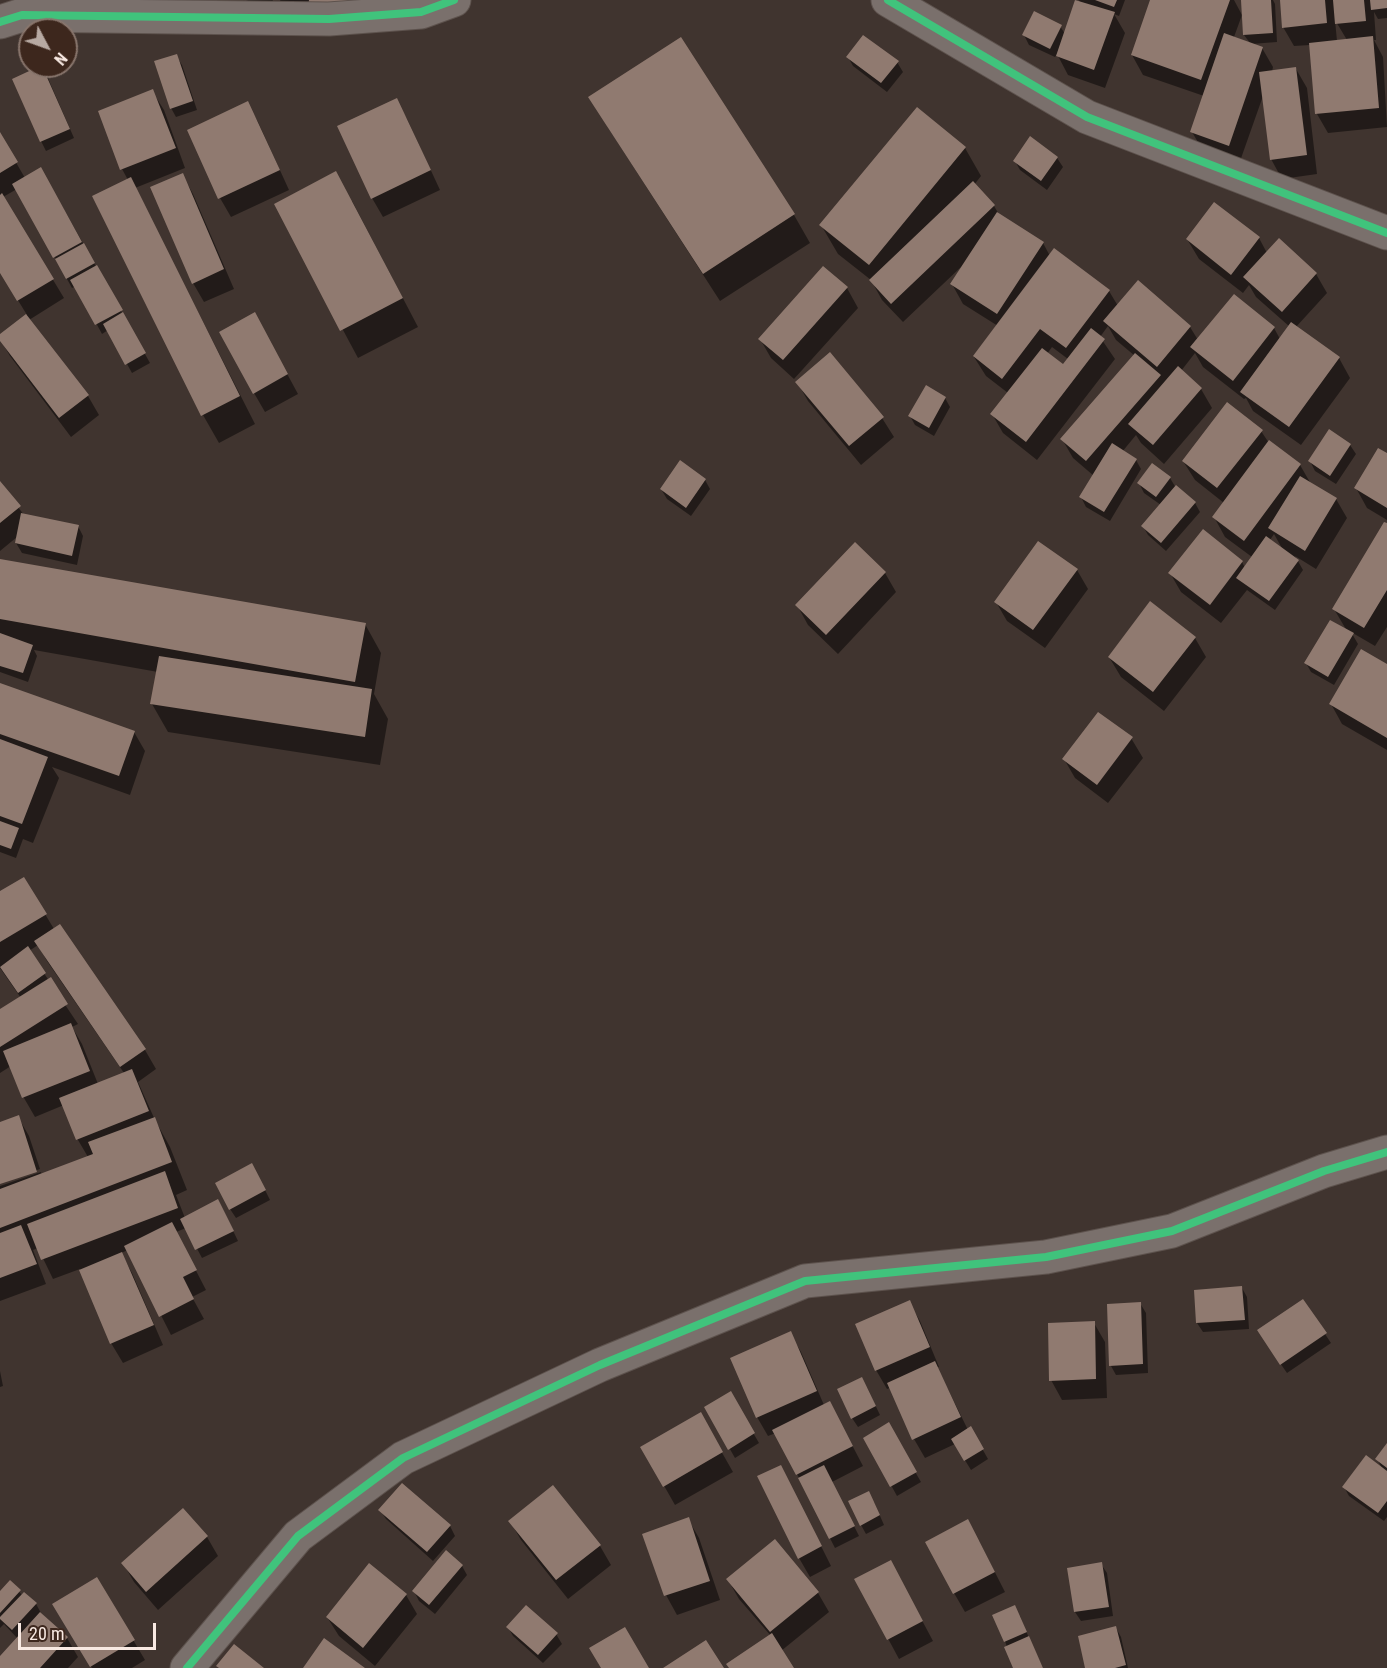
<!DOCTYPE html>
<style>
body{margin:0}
#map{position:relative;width:1387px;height:1668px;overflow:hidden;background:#40342f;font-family:"Roboto Condensed",sans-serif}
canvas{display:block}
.north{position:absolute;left:18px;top:18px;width:60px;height:60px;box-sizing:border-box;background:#3d271d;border:2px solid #88756c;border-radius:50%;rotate:131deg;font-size:16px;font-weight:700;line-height:24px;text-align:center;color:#f8e9e2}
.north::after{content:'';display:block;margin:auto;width:21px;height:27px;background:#b8aaa3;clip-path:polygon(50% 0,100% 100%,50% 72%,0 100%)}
.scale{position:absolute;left:18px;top:1623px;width:138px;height:27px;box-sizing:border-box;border:3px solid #f8e9e2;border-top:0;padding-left:8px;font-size:18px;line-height:21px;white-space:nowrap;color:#f8e9e2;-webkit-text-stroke:4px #3d271d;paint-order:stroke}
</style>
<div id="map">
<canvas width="1387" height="1668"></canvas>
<div class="north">N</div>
<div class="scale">20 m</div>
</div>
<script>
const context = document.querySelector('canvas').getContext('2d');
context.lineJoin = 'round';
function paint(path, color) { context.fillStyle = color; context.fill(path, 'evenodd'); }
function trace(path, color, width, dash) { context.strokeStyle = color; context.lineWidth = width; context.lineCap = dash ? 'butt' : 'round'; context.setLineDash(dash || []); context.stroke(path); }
paint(new Path2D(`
 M246,0h27l-4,10z
 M280,0h91l-86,11z
 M1079,0h46l-6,16 -5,-2 11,19 -20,55 -37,-13 -11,-21 -2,3 -26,-12 -5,-10 36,-9 5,8 15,-32z
 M1152,0h82l8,15 -8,22 16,6 -6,-8 -1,-35h30l2,4 2,38 -26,2 11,4 11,19 -1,5 24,-3 11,19 10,86 -35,5 -11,-20 -8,-63 -24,68 -36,-13 -11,-19 12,-36 -61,-21 -11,-20z
 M1281,0h106v18l-9,1 -4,-7 2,28h-2l9,17 4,70 -59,6 -11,-19 -7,-69 -16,1 -11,-19zM1335,20l12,20 -10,1z
 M176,56l6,9 15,45 -21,7 -5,-9z
 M848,57l49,5 6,10 -16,20 -34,-26z
 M47,76l27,62 -28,13 -5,-10z
 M152,91l12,19 21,58 -50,20 120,236 -36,19 -16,-28 -75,-235 -6,-11z
 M396,100l11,19 33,71 -57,27 -11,-19z
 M247,103l11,19 31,68 -58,27 -11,-19z
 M607,126l187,89 16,28 -90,58z
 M0,135l25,43 27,10 98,175 -18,10 -24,-43 -6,4 -26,-48 -4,2 -55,-99 -14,8 61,101 -35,22 59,76 11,19 -28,22 -61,-81 -10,-17v-3l27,-21 -27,-44z
 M965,148l16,28 -7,9 20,21 6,10 43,27 7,13 59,35 9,15 72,21 8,13 36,-44 40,32 6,11 10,-12 -34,-30 -7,-12 -6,8 -44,-34 -12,-20 72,-1 8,15 12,-13 37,34 11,19 -31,34 43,31 11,20 -49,67 -48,-34 -7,-13 -2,1 -41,-32 -8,-14 -14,18 20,18 11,19 -48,56 -23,-21 -5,-8 -14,17 14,8 5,9 -31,52 -24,-14 -5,-10 13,-21 -21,-18 -11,-19 73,-83 -19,-16 -8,-14 -8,11 15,22 -78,101 -34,-27 -11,-19 16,-21 -22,-17 -12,-19 24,-31 -35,-22 -11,-20 9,-17 -58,55 -21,-22 -11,-20 -33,-26 -17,-29zM1052,347l16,12 -5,7 -16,-12z
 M1057,158l6,9 -16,23 -27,-20 -5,-9z
 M182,174l11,20 41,95 -30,13 -11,-19z
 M352,201l66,126 -60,31 -82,-153z
 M824,268l23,20 11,20 -64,71 -23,-21 -11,-19z
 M265,333l33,61 -33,18 -11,-19z
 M797,382l85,36 12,19 -33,28 -53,-64z
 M945,398l5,9 -16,29 -19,-11 -5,-9z
 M1261,431l8,12 31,22 11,19 25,15 11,19 -31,51 -21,-13 8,14 -28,40 -28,-20 -26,33 -40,-31 -11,-19 33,-42 39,31 3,6 7,-11 -27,-20 -11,-20 10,-14 -29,-23 -12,-19zM1274,534l9,16 -13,-10z
 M1350,445l6,9 -20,30 -21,-13 -5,-10z
 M1387,455v65l-20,-12 -11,-20z
 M1170,478l6,10 19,15 5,9 -34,39 -18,-16 -5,-9 18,-21 -17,-12 -5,-10z
 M705,480l5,9 -19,27 -24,-17 -6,-10z
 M0,483l24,32 54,11 5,10 -6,29 -55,-12 -6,-10 1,-6 -17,14z
 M1387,525v102l-12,19 -24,-14 7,12 -24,41 -23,-13 -5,-9 41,-32 -13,-22z
 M0,560l365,64 16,29 -7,41 14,25 -8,46 -212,-33 -16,-28 6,-32 -124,-22 3,6 -9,26 -28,-10z
 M1077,570l11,19 -43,59 -38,-27 -11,-19z
 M885,573l11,19 -58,62 -30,-29 -11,-20z
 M1195,638l11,19 -42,54 -43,-34 -12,-20z
 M1387,665v85l-45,-26 -11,-20z
 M0,685l134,47 11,19 -15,44 -78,-28 7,11 -26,65 -10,-4 -7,19 -16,-6z
 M1131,738l12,20 -35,45 -33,-25 -11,-19z
 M24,879l30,50 91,121 11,19 -18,13 17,38 15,27 17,43 -11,5 9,23 38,-8 15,31 -36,17 -16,-30 -10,4 30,58 -14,7 12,22 -33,16 -43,-85 -7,3 11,20 31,72 -40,18 -12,-20 -31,-74 -27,10 -15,-31 -5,2 13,34 -46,17v-115l41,-14 1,3 46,-18 -10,-17 -14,-35 -29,12 -11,-19 -13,-32 -11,7v-62l21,-13 -21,-30v-75zM38,945l9,16 77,112 -26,11 -16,-40 -10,-17 6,-3 -49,-73z
 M18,1117l11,19 11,33 -40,14v-60z
 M257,1174l13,26 -34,18 -6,-9z
 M1242,1288l5,9 2,32 -46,3 -6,-9 -2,-31z
 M909,1302l11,19 19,46h-2l31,63 3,-1 17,30 -17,11 -16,-26 -30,14 -11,-19 -24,-51 -3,1 -11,-19z
 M1140,1303l6,10 2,60 -32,2 -5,-9z
 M1094,1323l11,19 2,56 -45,2 -11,-20z
 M790,1333l11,19 23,53 6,-2 33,63 -31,16 27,54 -24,12 -59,-115 -8,3 -11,-19z
 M1325,1334l6,9 -44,30 -23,-33z
 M0,1371l3,15 -3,1z
 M867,1388l13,27 -22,12 -6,-9z
 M730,1393l29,50 -24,15 -29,-51z
 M700,1414l33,58 -58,33 -33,-58z
 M888,1425l33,57 -24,14 -32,-58z
 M1387,1446v71l-3,4 -35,-25 -5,-9 39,-17 -6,-11z
 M791,1486l40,80 -21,11 -11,-19z
 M874,1502l10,23 -18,9 -5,-9z
 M183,1510l24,27 11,19 -60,54 -24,-28 -11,-19z
 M380,1510l70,16 5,10 -22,25 -47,-42z
 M688,1519l11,19 21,62 -43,15 -11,-20 -22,-61z
 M510,1521l90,25 11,19 -43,34 -47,-59z
 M775,1541l43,52 11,19 -48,39 11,17h-62l41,-32 -32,-37 -11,-19z
 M979,1541l26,51 -40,20 -11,-19z
 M1101,1564l6,9 6,43 -32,5 -6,-9 -6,-43z
 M462,1566l5,9 -32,39 -16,-13 -5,-10z
 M97,1579l48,81 -13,8h-40l-38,-63z
 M856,1579l45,2 32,60 -34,18z
 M10,1582l12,13 2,-1 12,10 5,9 26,25 11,19 -10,11h-68v-10l18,-19 -14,-15 -4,4v-35z
 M406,1595l11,19 -42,52 -36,-30 -12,-19z
 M1020,1616l11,27 12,25h-29l-9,-27z
 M508,1627l48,7 6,10 -19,19 -30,-27z
 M1116,1628l5,9 7,31h-41z`), '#0007');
paint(new Path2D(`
 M309,0h57l-58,6z
 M1075,0l40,12 -21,58 -38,-14z
 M1095,0h22l-3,7z
 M1150,0h80l-29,80 -70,-25z
 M1241,0h30l2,33 -30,2z
 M1280,0h45l2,23 -45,5z
 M1333,0h31l2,21 -31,3z
 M1370,0h17v8l-16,2z
 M1034,11l28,14 -12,24 -28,-14z
 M1224,33l39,14 -34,99 -39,-14z
 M863,35l36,26 -18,22 -35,-26z
 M1373,36l6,72 -64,6 -6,-71z
 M681,37l114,177 -92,60 -115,-177z
 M177,54l16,47 -23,8 -16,-48z
 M40,66h2l28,63 -30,13 -28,-63z
 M1296,67l11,88 -37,5 -11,-88z
 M153,89l23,59 -56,22 -22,-59z
 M397,98l34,72 -60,29 -34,-73z
 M248,101l32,69 -62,29 -31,-69z
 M917,107l49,40 -97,118 -50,-40z
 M0,132l18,30 -18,11z
 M1030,136l28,21 -17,24 -28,-20z
 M41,167l41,75 -29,16 -41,-74z
 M336,171l67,127 -63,33 -66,-127z
 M183,173l41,96 -32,15 -42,-97z
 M131,177l109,219 -39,20 -109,-220z
 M973,181l22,24 -104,99 -22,-24z
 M2,193l52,86 -37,22 -17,-28v-78z
 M1214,202l46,35 -29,38 -45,-36z
 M997,212l47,30 -47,72 -47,-30z
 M1279,238l38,35 -35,39 -39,-35z
 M84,243l11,20 -29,16 -11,-20z
 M1054,248l56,42 -44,58 -26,-19 -38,50 -29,-23z
 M97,265l26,45 -28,15 -25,-45z
 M823,266l25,21 -65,73 -25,-21z
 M1138,280l53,46 -34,41 -54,-46z
 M1234,294l41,33 -42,54 -43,-34z
 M123,312l23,41 -21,12 -22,-41z
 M255,312l33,62 -35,20 -34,-62z
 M26,314l63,81 -30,23 -59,-77v-7z
 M1291,322l49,35 -51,70 -49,-35z
 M1091,328l14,11 -79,103 -36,-28 52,-66 21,16z
 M830,352l54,65 -35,29 -54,-64z
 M1135,353l26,22 -75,86 -26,-22z
 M1178,366l24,22 -49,57 -25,-21z
 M926,385l20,12 -17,31 -21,-12z
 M1227,402l36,28 -46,58 -35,-27z
 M1329,429l22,15 -21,32 -22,-15z
 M1269,440l32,24 -57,77 -32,-24z
 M1112,443l25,16 -33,53 -25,-15z
 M1378,448l9,5v55l-33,-20z
 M680,460l26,19 -20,29 -26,-19z
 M1152,463l19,14 -15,20 -19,-14z
 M1300,476l37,22 -32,53 -37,-23z
 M0,481l21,25 -21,17z
 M1176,485l20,17 -35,41 -20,-17z
 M21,513l58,12 -7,31 -57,-13z
 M1384,522l3,1v67l-23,38 -32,-19z
 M1203,529l40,32 -33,44 -42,-32z
 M1266,536l33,24 -30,41 -33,-23z
 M1038,541l40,28 -45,61 -39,-28z
 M855,542l31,30 -60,63 -31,-30z
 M0,559l366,64 -11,59 -355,-63z
 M1150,601l46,36 -43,55 -45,-35z
 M1330,620l24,13 -26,44 -24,-14z
 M0,633l33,12 -10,28 -23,-7z
 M1361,649l26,15v74l-58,-34z
 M159,656l213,33 -7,48 -215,-33z
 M0,683l135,48 -16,45 -119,-42z
 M1098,712l35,25 -36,48 -35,-26z
 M0,739l48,18 -26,67 -22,-8z
 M0,821l19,7 -8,21 -11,-4z
 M24,877l23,37 -47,28v-51z
 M60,924l86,125 -26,18 -86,-126z
 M28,946l18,27 -28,20 -18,-26z
 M51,977l17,27 -68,43v-38z
 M71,1023l19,48 -68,27 -19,-47z
 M132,1069l17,42 -73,29 -17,-42z
 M19,1115l18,57 -37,12v-62z
 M155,1117l17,45 -172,66v-39l93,-35 -5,-12z
 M252,1163l14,27 -37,20 -14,-27z
 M165,1171l13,37 -137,52 -14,-36z
 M218,1199l16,32 -39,19 -15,-31z
 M172,1222l25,48 -14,7 11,22 -35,18 -35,-71z
 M21,1225l16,39 -37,14v-45z
 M122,1252l32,73 -44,19 -31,-74z
 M1242,1286l3,34 -49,3 -2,-33z
 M1303,1299l24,34 -47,32 -23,-35z
 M910,1300l20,47 -55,24 -20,-47z
 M1141,1302l2,62 -34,2 -2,-62z
 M1095,1321l1,58 -47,2 -1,-58z
 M791,1331l26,60 -61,27 -26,-60z
 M935,1361l26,56 -49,23 -25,-57z
 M862,1377l14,29 -25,13 -14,-30z
 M731,1391l24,42 -27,17 -24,-43z
 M830,1401l23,45 -57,29 -24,-45z
 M701,1412l22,40 -60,35 -23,-40z
 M889,1422l28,50 -27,15 -27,-49z
 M971,1426l13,23 -20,12 -13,-22z
 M1387,1443v25l-12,-9z
 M1366,1455l21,16v30l-9,12 -36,-26z
 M781,1465l41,81 -24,13 -41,-83z
 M824,1465l31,61 -26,13 -31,-61z
 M402,1483l49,42 -24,27 -49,-42z
 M553,1485l48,60 -45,35 -48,-59z
 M869,1491l11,24 -20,11 -12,-25z
 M183,1508l25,28 -62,56 -25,-29z
 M689,1517l21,64 -46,15 -22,-62z
 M968,1519l27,53 -42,22 -28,-52z
 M775,1539l44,53 -49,40 -44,-53z
 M446,1550l17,15 -34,40 -17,-14z
 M891,1560l32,61 -36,19 -33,-61z
 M1102,1562l7,45 -35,5 -7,-44z
 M369,1563l38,31 -44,54 -37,-31z
 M97,1577l38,63 -45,27 -38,-63z
 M10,1580l11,10 -21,23v-22z
 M24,1592l13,11 -25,27 -12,-11v-2z
 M526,1605l32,28 -20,22 -32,-28z
 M1015,1605l12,27 -23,10 -12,-27z
 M40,1612l28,25 -28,31h-40v-12z
 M1116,1626l10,39 -11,3h-30l-7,-32z
 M625,1627l24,41h-48l-12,-20z
 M772,1633l22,35h-65l-3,-4z
 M1029,1636l14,32h-30l-9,-21z
 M324,1638l41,30h-62z
 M706,1640l18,28h-61z
 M234,1644l30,24h-45l-3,-2z`), '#907a70');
const street = new Path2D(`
 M888,0l199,117 300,116
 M0,22l22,-7 307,4 92,-7 33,-12
 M187,1668l111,-132 105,-78 197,-93 205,-84 241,-24 126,-26 152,-60 63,-19`);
trace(street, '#5d524d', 35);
trace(street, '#7a706c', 33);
trace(new Path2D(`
 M888,0l199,117 300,116
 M0,22l22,-7 307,4 92,-7 33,-12
 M187,1668l111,-132 105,-78 197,-93 205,-84 241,-24 126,-26 152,-60 63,-19`), '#40c37c', 8);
</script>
